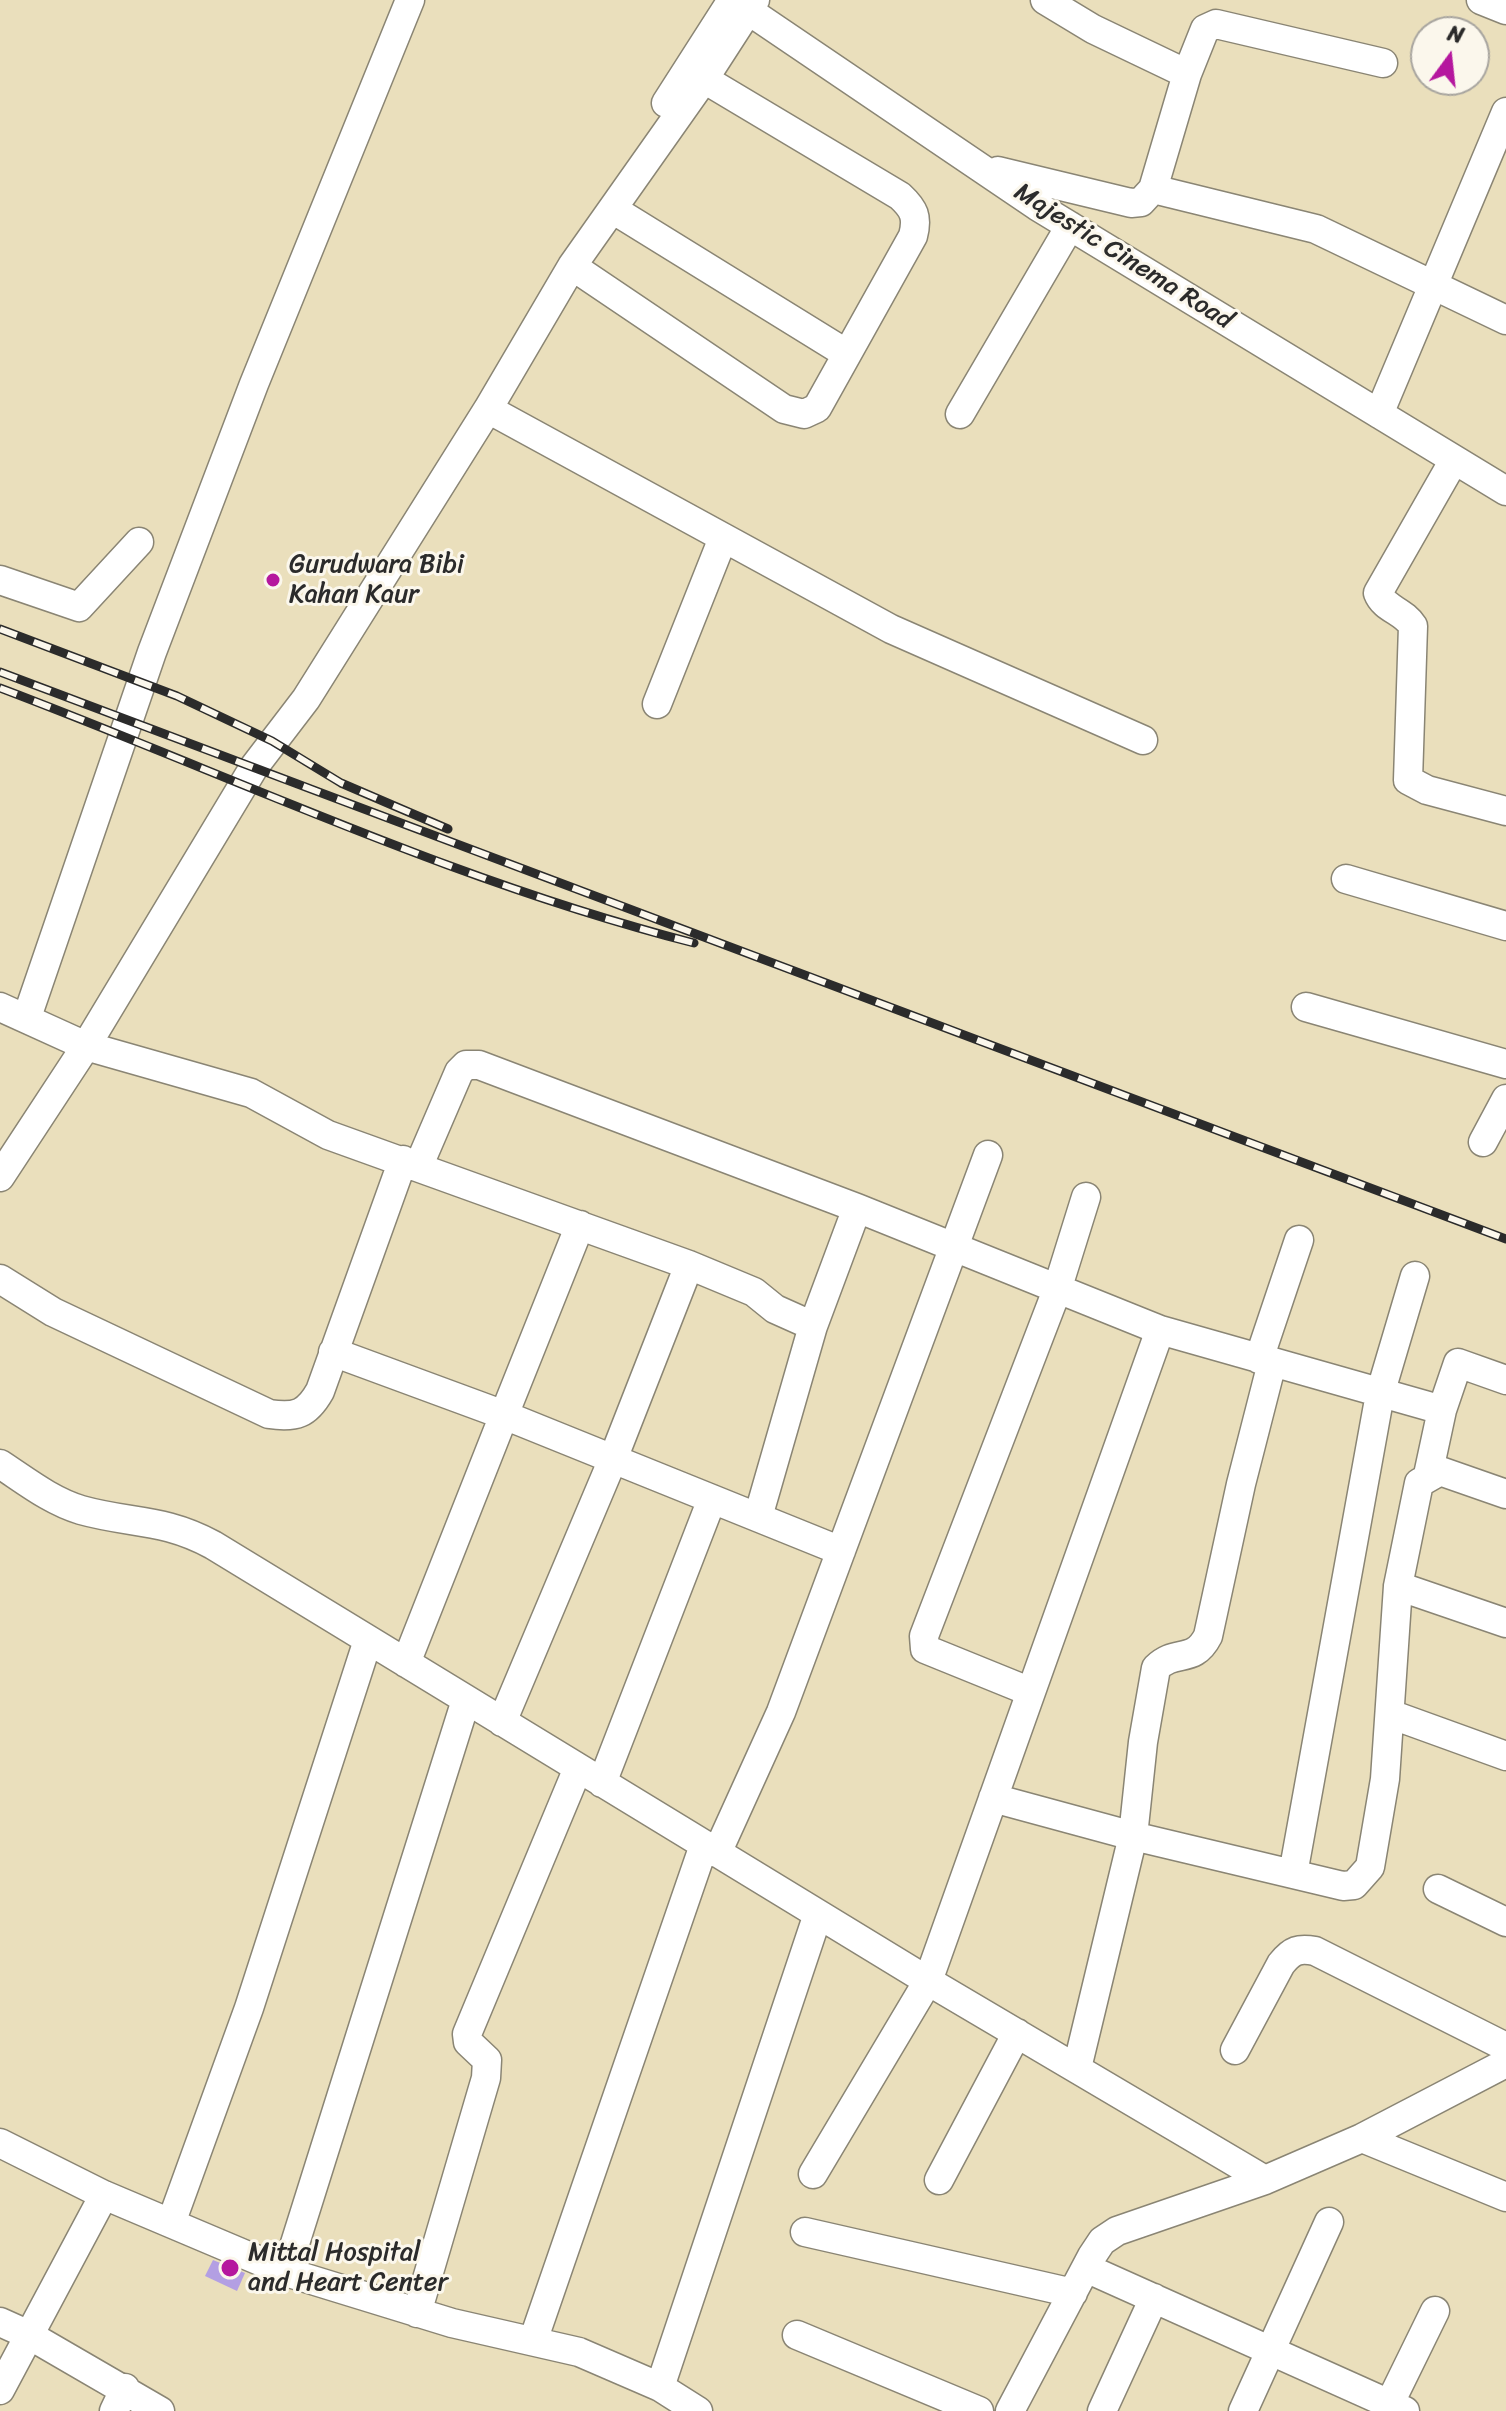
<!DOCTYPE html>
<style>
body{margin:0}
#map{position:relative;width:1506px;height:2411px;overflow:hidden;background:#eadfbc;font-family:Sriracha,sans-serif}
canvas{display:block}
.north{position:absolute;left:1410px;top:16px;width:80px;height:80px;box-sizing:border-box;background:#fbf7ec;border:2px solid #a8a59f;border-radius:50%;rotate:15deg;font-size:22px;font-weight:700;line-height:32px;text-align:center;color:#2b2b2b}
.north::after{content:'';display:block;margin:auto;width:28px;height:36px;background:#b5179e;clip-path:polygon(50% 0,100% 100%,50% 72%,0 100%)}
</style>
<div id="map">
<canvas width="1506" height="2411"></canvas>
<div class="north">N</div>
</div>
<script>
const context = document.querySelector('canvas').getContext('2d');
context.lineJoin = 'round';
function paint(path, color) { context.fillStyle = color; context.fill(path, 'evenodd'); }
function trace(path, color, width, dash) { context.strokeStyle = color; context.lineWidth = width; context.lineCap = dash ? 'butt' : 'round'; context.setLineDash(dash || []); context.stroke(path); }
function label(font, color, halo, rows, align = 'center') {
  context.font = font + ' Sriracha,sans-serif'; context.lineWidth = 6; context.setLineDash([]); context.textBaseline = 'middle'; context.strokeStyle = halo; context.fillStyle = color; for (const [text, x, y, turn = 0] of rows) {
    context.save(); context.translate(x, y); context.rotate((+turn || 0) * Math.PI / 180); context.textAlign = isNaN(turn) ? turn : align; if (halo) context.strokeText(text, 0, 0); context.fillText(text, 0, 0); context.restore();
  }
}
paint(new Path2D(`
 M213,2260l32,13 -8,18 -32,-15z`), '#b39fe3');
const minor = new Path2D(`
 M1045,0l48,29 94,45
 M1481,0l25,10
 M749,11l288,195 469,285
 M666,103l66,-103
 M998,171l133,32 10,-1 12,-13 34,-115 18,-45 11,-5 167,39
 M1153,189l163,40 190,91
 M614,210l233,144
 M572,266l212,143 20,5 13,-6 96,-172c5,-19 1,-27 -13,-40l-196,-117
 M488,409l403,220 252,111
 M960,414l110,-188
 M1379,414l127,-302
 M1454,460l-76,133c6,16 26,18 35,33l-5,154 19,10 79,21
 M0,580l79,27 60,-65
 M657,704l66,-166
 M1346,879l160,47
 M0,1007l86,39 165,47 77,42 361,130 65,27 21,17 38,17
 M1306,1007l200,57
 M27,1017l125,-365 102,-268 156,-384
 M1483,1142l23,-43
 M419,1165l40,-93 7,-7h13l378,143 303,122 282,80 16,-47 48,17
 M0,1177l86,-131 168,-279 52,-68 182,-290 84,-143 132,-187 51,-79
 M0,1279l53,33 216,102c27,4 38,0 51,-23l83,-231
 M333,1352l171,63 76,-190
 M1259,1359l40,-119
 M0,1464c26,17 51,37 81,46 50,14 82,8 132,35l715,436 337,199
 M1428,1475l14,-65
 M758,1517l55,-191 44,-118
 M1398,1586l108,37
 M406,1663l98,-248 337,136
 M1031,1692l-106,-43 -1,-13 133,-346 29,-93
 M1390,1714l116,42
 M502,1722l111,-263 76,-194
 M602,1783l110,-284
 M993,1798l140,38 210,50 11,-1 16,-18 15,-88 13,-193 21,-103 21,-12 66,23
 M717,1853l64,-141 207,-557
 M1293,1874l87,-480 35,-118
 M1438,1889l68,33
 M1235,2050l46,-86c11,-14 18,-16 34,-13l191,96
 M1077,2068l56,-232 10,-94 13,-74c20,-20 37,-3 52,-32l33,-152 31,-121
 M1362,2138l144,59
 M0,2143l104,52 182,77 166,51 127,29 81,35 38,24
 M813,2174l115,-193 232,-651
 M939,2180l78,-147
 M171,2223l78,-215 119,-368
 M805,2232l268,61
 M1086,2268l319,143
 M286,2272l180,-572
 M417,2313l69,-235 1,-18 -19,-18 -1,-8 111,-266
 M0,2322l29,13 131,76
 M797,2335l182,76
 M533,2341l171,-496
 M660,2387l158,-473
 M0,2390l104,-195
 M114,2411l11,-23
 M1010,2411l82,-155 10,-15 15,-10 148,-51 97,-42 144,-75
 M1102,2411l52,-113
 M1243,2411l86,-189
 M1386,2411l49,-100`);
trace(minor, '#8a8574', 31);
trace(minor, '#fff', 28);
const rail = new Path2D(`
 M0,629l177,67 95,45 69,42 107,46
 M0,672l1506,567
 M0,688c230,87 455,194 694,255`);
trace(rail, '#2b2b2b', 9);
trace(rail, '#fbf7ec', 6, [18]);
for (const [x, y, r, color] of [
 [273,580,8,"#b5179e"],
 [230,2268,10,"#b5179e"]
]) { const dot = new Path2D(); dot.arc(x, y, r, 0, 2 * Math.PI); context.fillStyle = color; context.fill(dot); trace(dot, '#fbf7ec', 3); }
label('26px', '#2b2b2b', '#fbf7ec', [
 ["Majestic Cinema Road",1123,257,32]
]);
label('26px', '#2b2b2b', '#fbf7ec', [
 ["Gurudwara Bibi",289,565],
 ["Kahan Kaur",289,595],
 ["Mittal Hospital",248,2253],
 ["and Heart Center",248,2283]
], 'left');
</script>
